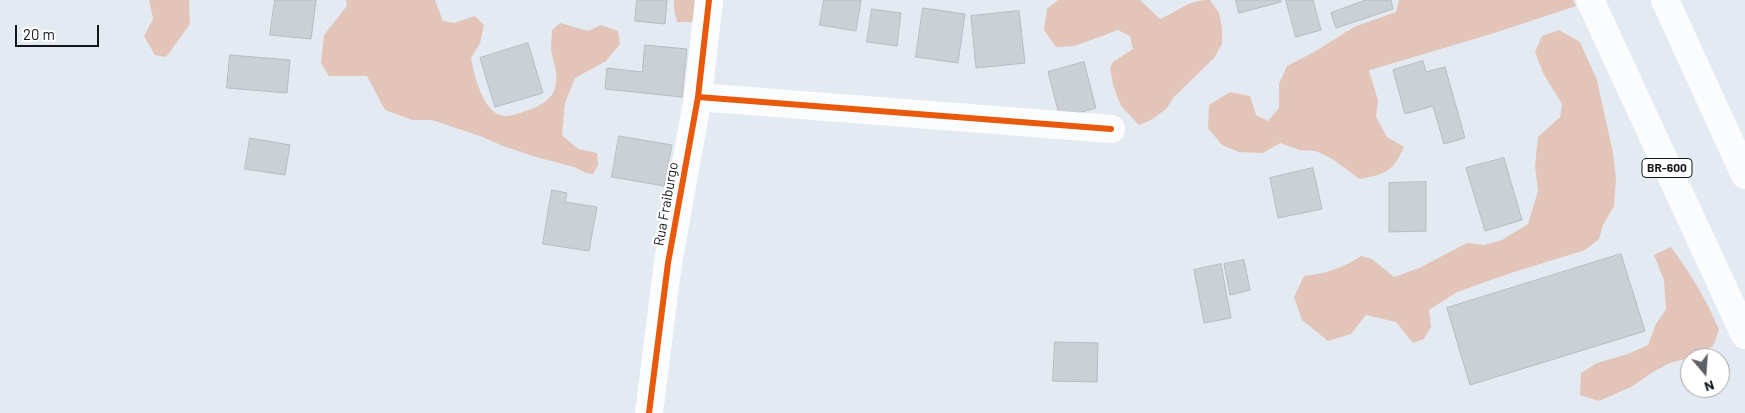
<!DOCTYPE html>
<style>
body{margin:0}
#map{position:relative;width:1745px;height:413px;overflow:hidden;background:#e4eaf1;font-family:Barlow,sans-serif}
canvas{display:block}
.north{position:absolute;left:1680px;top:348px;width:50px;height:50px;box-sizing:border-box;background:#fff;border:1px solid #a1a2a4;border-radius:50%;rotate:162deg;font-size:14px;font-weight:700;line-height:20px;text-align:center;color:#13171b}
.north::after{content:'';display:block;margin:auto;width:18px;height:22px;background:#5c6166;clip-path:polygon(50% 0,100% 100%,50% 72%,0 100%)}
.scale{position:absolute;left:15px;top:25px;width:84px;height:22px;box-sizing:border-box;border:2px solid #13171b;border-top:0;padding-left:6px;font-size:15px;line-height:18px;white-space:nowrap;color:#13171b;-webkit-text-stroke:4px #fff;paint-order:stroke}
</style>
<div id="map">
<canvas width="1745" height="413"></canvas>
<div class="north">N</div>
<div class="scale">20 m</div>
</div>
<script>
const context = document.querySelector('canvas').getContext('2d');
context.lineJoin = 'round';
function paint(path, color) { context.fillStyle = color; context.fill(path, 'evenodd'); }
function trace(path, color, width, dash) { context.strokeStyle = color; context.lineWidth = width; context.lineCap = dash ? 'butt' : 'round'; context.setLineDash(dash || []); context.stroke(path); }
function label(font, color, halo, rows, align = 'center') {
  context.font = font + ' Barlow,sans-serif'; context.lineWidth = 4.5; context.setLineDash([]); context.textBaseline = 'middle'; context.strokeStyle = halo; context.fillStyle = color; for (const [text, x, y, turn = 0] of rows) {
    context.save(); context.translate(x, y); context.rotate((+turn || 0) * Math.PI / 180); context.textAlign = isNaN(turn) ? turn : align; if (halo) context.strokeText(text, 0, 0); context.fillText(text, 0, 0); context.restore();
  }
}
paint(new Path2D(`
 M149,0h40l1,24 -24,33 -11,-2 -11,-19 9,-17z
 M346,0h89l8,21 11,2 21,-7 9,9 -4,18 -9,15c3,17 13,60 36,58 9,-1 19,-5 27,-8 8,-4 19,-10 21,-20 4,-15 -2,-25 -4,-39 0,-6 1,-13 1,-19l8,-7 28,8 13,-6 17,6 2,13 -14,17 -31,17 -10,25 -3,32 16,14 19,4 1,12 -5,9 -7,-1 -12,-6 -38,-10 -33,-11 -23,-10 -48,-16h-20l-27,-10 -18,-34h-38l-8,-13 3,-28 23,-29z
 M674,0h28l-5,15 -5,7h-15l-3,-13z
 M1058,0h82l20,19c21,-9 27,-19 50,-19l9,13 3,15v16l-8,14 -40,39 -8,12 -15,11 -12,5 -18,-19 -8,-21 -3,-17 3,-6 20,-13 -3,-13 -12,-6 -43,16 -19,1 -12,-17 3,-21z
 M1399,0h174l3,6 -85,28 -121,36 -1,1 9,29 -2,17 11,20 17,10c-11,25 -19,27 -44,32l-28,-20 -16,-8 -16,-1 -20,-7 -17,10 -24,-1 -17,-7 -14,-17 1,-23 21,-13 20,4 6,19 12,6 11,-13v-24l8,-18 27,-14 40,-25 42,-15z
 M1559,30l21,12 17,38 16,73 3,25 -2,28 -11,19 -4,14 -14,11 -74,23 -54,19 -28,18 2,17 -7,12 -11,4 -17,-21 -30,-7 -15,19 -23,7 -26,-21 -8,-23 10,-21c21,-2 39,-8 57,-20l11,3 22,18 25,-9 48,-25 17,2 18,-5 26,-16 10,-33 -3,-25 3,-29 22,-20 2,-13 -18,-29 -9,-23 7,-16z
 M1671,247c19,26 36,53 48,83l-6,16 -21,11 -22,6 -17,9 -22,15 -32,14 -19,-6 1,-22 16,-10 31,-9 20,-9 8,-21 10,-15 -2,-29 -10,-25z`), '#e3c4b8');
const building = new Path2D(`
 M275,0h41l-5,39 -41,-4z
 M637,0h30l-2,24 -30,-3z
 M824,0h37l-5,31 -36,-6z
 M1236,0h44l1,2 -42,11z
 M1286,0h27l8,30 -25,7z
 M1366,0h25l2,9 -57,19 -5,-15z
 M923,8l42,6 -7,49 -42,-6z
 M872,9l29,4 -4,33 -30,-4z
 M1019,11l6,52 -49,5 -5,-52z
 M528,43l15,50 -48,14 -15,-49z
 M645,45l42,4 -5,48 -77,-8 2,-21 35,4z
 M230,55l60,5 -3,33 -60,-5z
 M1423,61l3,11 19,-5 20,71 -21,6 -11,-38 -28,8 -12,-44z
 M1084,62l12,46 -36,10 -12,-46z
 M619,136l53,9 -8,41 -52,-9z
 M250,138l40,7 -5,30 -40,-6z
 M1504,158l18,62 -37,11 -19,-63z
 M1313,168l9,41 -44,9 -8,-40z
 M1426,182v49l-37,1v-49z
 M552,190l15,3 -2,9 32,5 -8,44 -46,-7z
 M1621,254l24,77 -175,54 -23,-77z
 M1244,260l6,30 -20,5 -6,-31z
 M1221,264l10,54 -27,5 -10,-53z
 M1055,342l43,1 -1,39 -44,-1z`);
paint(building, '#cbd0d6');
trace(building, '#b7bbc1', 1);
trace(new Path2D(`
 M698,97l413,32
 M649,413l19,-150 30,-166 11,-97`), '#fbfcfd', 28);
trace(new Path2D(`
 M1590,0l155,335
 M1665,0l80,175`), '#fbfcfd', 28);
trace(new Path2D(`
 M698,97l413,32
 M649,413l19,-150 30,-166 11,-97`), '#e8590c', 6);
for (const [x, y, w] of [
 [1667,168,50]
]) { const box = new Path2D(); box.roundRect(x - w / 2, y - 9.5, w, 19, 4); context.fillStyle = '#fff'; context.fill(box); trace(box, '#13171b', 1); }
label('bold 12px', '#13171b', null, [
 ["BR-600",1667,168]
]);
label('14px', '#13171b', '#fff', [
 ["Rua Fraiburgo",666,204,-80]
]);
</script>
